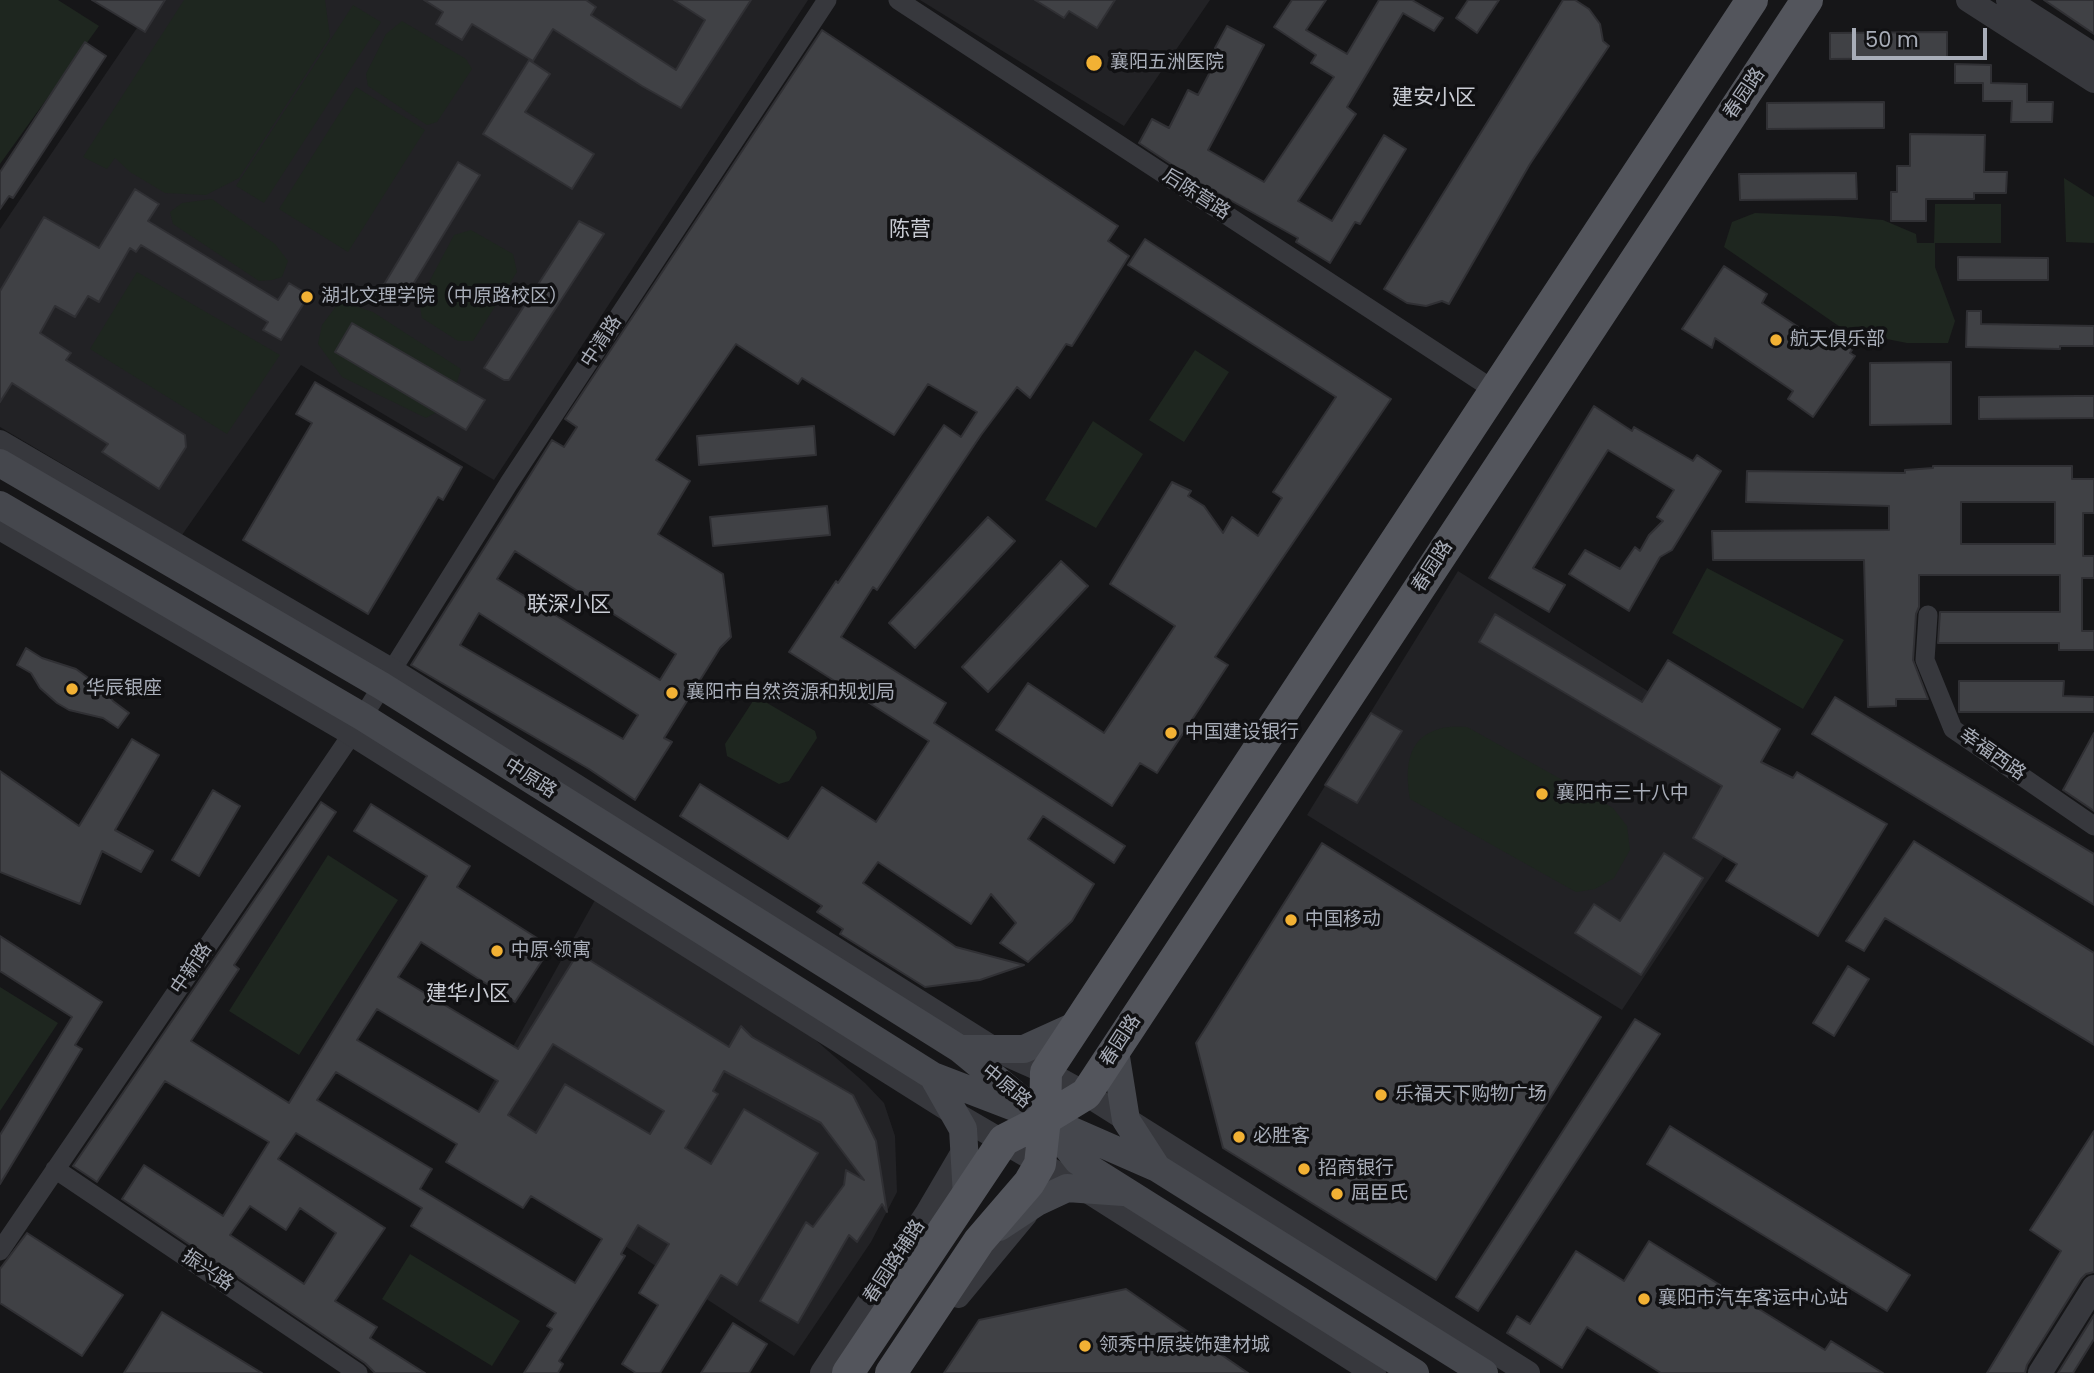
<!DOCTYPE html>
<meta charset="utf-8">
<style>
body{margin:0}
#map{position:relative;width:2094px;height:1373px;overflow:hidden;background:#161618;font-family:Poppins,sans-serif}
canvas{display:block}
.scale{position:absolute;left:1852px;top:28px;width:135px;height:32px;box-sizing:border-box;border:4px solid #a8adb8;border-top:0;padding-left:9px;font-size:21px;line-height:24px;white-space:nowrap;color:#a8adb8;-webkit-text-stroke:5px #111113;paint-order:stroke}
</style>
<div id="map">
<canvas width="2094" height="1373"></canvas>
<div class="scale">50 m</div>
</div>
<script>
const context = document.querySelector('canvas').getContext('2d');
context.lineJoin = 'round';
function paint(path, color) { context.fillStyle = color; context.fill(path, 'evenodd'); }
function trace(path, color, width, dash) { context.strokeStyle = color; context.lineWidth = width; context.lineCap = dash ? 'butt' : 'round'; context.setLineDash(dash || []); context.stroke(path); }
function label(font, color, halo, rows, align = 'center') {
  context.font = font + ' Poppins,"Noto Sans SC",sans-serif'; context.lineWidth = 7; context.setLineDash([]); context.textBaseline = 'middle'; context.strokeStyle = halo; context.fillStyle = color; for (const [text, x, y, turn = 0] of rows) {
    context.save(); context.translate(x, y); context.rotate((+turn || 0) * Math.PI / 180); context.textAlign = isNaN(turn) ? turn : align; if (halo) context.strokeText(text, 0, 0); context.fillText(text, 0, 0); context.restore();
  }
}
paint(new Path2D(`
 M156,0h652l-314,480 -193,-115 -119,170 -182,-108v-198z
 M920,0h290l-86,126z
 M1458,571l321,203 -157,236 -315,-195z
 M595,900l217,137 53,46 19,20 11,33 2,56 -26,50 -77,114 -189,-123 -136,-108z`), '#222225');
paint(new Path2D(`
 M0,0h58l41,26 -99,138z
 M184,0h141l5,37 -91,141 -33,17 -41,-2 -35,-21 -15,-14 -8,11 -24,-12z
 M353,5l28,17 -117,181 -28,-17z
 M402,21l64,38 6,10 -35,53 -10,3 -59,-39 -2,-12 20,-40z
 M356,87l69,43 -77,122 -69,-43z
 M2064,178l30,19v46l-28,-1z
 M212,199l63,45 13,17 -6,16 -10,3 -13,1 -86,-57 -3,-12 12,-9z
 M1935,204h66v39h-66v24l20,54 -7,22h-41l-61,-12 -122,-84 8,-25 23,-9 80,3 48,4 33,14 1,9h17z
 M471,230l42,24 4,18 -44,69h-15l-36,-23 -3,-17 35,-66z
 M137,272l143,83 -53,79 -137,-85z
 M340,301l33,11 88,57 -11,36 -24,13 -84,-41 -24,-33 4,-19z
 M1195,350l34,22 -45,70 -35,-22z
 M1093,421l50,33 -47,74 -51,-28z
 M1707,568l137,72 -41,69 -131,-76z
 M762,700l53,31 2,7 -28,43 -10,3 -52,-28 -2,-12 28,-43z
 M1467,727l146,81 14,18 3,24 -16,28 -19,11 -19,3 -166,-93c-5,-29 -4,-61 29,-70 9,-3 19,-2 28,-2z
 M328,855l70,45 -99,155 -70,-44z
 M0,987l58,36 -58,88z
 M410,1254l110,67 -28,45 -110,-67z`), '#1e261f');
const building = new Path2D(`
 M92,0h73l-20,32z
 M424,0h162l10,7 -5,8 85,55 29,-50 -31,-20h77l-70,108 -39,-22 -89,-57 -20,32 -61,-37 -10,16 -26,-16 7,-12z
 M1035,0h80l-18,28 -28,-17 -5,7z
 M1292,0h34l-20,30 41,24 32,-54h33l31,18 -9,13 -31,-18 -56,94 9,7 -58,87 34,20 52,-86 22,14 -46,75 -5,-2 -25,41 -34,-21 2,-4 -100,-56 -59,-39 13,-24 17,9 19,-38 10,5 23,-44 -6,-3 12,-22 37,19 -56,105 56,32 70,-105 -23,-14 5,-8 -42,-28z
 M1468,0h31l-22,33 -21,-15z
 M1563,0h12l14,9 11,15 3,17 6,5 -79,118 -81,140 -7,-3 -16,5 -19,-3 -23,-14z
 M2044,0h50v34z
 M822,30l296,196 -10,15 21,15 -57,90 -6,-2 -36,54 -13,-11 -36,48 -104,155 -4,-3 -32,50 105,66 -12,20 191,123 -11,17 -71,-47 -15,23 66,45 -22,37 -44,41 -28,-19 16,-20 -25,-29 -20,30 -93,-62 -15,21 93,64 68,18 -44,15 -55,7 -85,-53 3,-5 -26,-17 5,-6 -142,-90 20,-32 88,55 34,-52 54,35 53,-81 -140,-89 47,-71 2,2 106,-158 17,12 16,-25 -49,-28 -34,51 -92,-57 -4,6 -62,-40 -80,116 34,21 -32,53 65,40 8,63 -11,11 -56,90 8,4 -37,58 -46,-31 -178,-104 141,-225 12,7 13,-20 -12,-8zM515,551l161,103 -16,26 -163,-101zM479,613l159,102 -15,24 -163,-94z
 M1947,32v26l-117,1v-26z
 M85,42l21,14 -93,142 -4,-2 -9,13v-37z
 M529,60l21,14 -25,38 69,42 -22,35 -89,-55z
 M1955,64l36,1v18l36,1v18h26l-1,20h-41l1,-21h-29v-18h-28z
 M1884,102v26l-117,1v-26z
 M1910,134l75,1 -1,37h23l-1,21h-32v6h-48v22h-35v-29h6v-26h13z
 M458,162l22,13 -76,124 -21,-13z
 M1856,173l1,26 -117,1 -1,-26z
 M135,189l24,15 -11,17 130,79 11,-17 20,12 -28,45 -18,-10 5,-8 -127,-77 -5,7 -6,-4 -31,54 -11,-6 -13,21 -20,-11 -15,27 31,20 -5,7 119,75 1,12 -27,42 -57,-37 6,-8 -96,-61 -12,19v-111l44,-74 55,31z
 M579,221l25,13 -95,146h-5l-20,-12z
 M1145,239l246,160 -176,258 13,8 -71,108 -17,-10 -28,43 -116,-76 32,-47 76,50 71,-107 -65,-42 62,-102 19,9 -3,5 16,10 19,27 9,-16 26,19 24,-38 -9,-6 63,-95 -208,-132z
 M1958,257l90,1v22h-90z
 M1724,266l43,28 -5,9 53,35 5,-7 18,12 4,-7 13,9 -5,8 5,3 -42,61 -25,-18 5,-8 -78,-53 -3,10 -30,-19z
 M1967,311h14v13l113,2v20h-34v3l-94,-2z
 M352,323l133,77 -19,30 -131,-78z
 M1951,362v62l-81,1v-62z
 M315,382l147,85 -19,33 -5,-3 -70,117 -125,-74 69,-117 -16,-9z
 M2077,396h17v22l-115,1v-22z
 M1594,406l38,25 2,-4 59,34 4,-6 24,16 -49,79 -12,7 -31,54 -60,-37 16,-24 35,19 15,-22 5,4 9,-16 14,-14 -6,-4 17,-27 -66,-40 -75,118 32,17 -16,27 -60,-34z
 M814,426l2,29 -117,10 -2,-29z
 M1933,466h139v13h22v34h-11v43h11v22h-12v53h12v19h-35v-7h-121l2,-31h120v-37h-141v32l-3,7 -3,46 15,39h-32v7l-28,1 -4,-147h-151l-1,-29 177,-1v-24l-143,-4 1,-31 158,2v-3l28,-2zM1961,502h94v42h-94z
 M827,506l3,29 -117,11 -3,-29z
 M988,517l27,24 -100,107 -26,-25z
 M1061,561l27,25 -100,106 -26,-25z
 M1495,614l147,88 26,-42 112,69 -19,33 32,16 4,-6 90,52 -69,112 -92,-55 11,-17 -44,-26 29,-52 -243,-144z
 M26,648l16,10 34,11 29,21 8,11 16,12 -11,15 -15,-10 -34,-8 -12,-7 -17,-15 -9,-15 -14,-8z
 M1959,681h105l-1,15 31,1v15h-135z
 M1835,697l259,157v51l-282,-171z
 M1371,713l31,18 -45,72 -32,-18z
 M2094,733v78l-31,-21z
 M132,739l27,16 -44,75 38,21 -12,21 -39,-21 -22,53 -80,-32v-101l79,55z
 M213,790l27,16 -41,70 -27,-16z
 M321,802l15,10 -102,153 5,4 -48,72 98,62 138,-227 -73,-45 17,-27 99,62 -13,21 94,60 -36,55 -94,-60 -23,35 120,72 60,-96 151,94 12,-21 11,11 101,58 23,46 11,71 -5,-8 -25,38 -8,-7 -51,88 -38,-22 46,-79 7,5 31,-42 2,-15 18,10 -43,-57 -97,-52 -11,20 5,3 -33,54 26,16 33,-55 74,44 -81,132 -16,-10 -61,98h-24l-14,-9 36,-59 -19,-12 30,-49 -31,-19 -17,29 4,2 -66,105 4,3 -5,9h-34l28,-44 -5,-3 9,-13 -145,-87 11,-18 -126,-75 -18,26 107,69 -50,73 42,26 -7,11 55,35h-50l-10,-10 -243,-164 22,-34 79,51 46,-74 -104,-61 -68,101 -24,-16zM377,1009l121,72 -19,31 -122,-72zM553,1044l111,67 -14,23 -85,-50 -29,49 -28,-18zM336,1072l121,72 -11,18 77,46 8,-12 71,43 -27,44 -155,-94 12,-20 -115,-69zM250,1206l36,24 14,-22 36,25 -32,51 -74,-49z
 M1914,841l180,112v92l-209,-127 -21,33 -18,-10z
 M1322,843l279,174 -165,263 -213,-132 -27,-105z
 M1664,853l39,25 -62,97 -66,-42 19,-29 26,17z
 M0,936l102,66 -27,43 7,4 -82,135v-49l72,-118 -72,-46z
 M1848,966l21,13 -35,57 -21,-13z
 M1635,1019l25,15 -182,277 -22,-14z
 M1670,1126l240,149 -23,36 -240,-147z
 M2094,1131v141l-8,2 -5,5 -54,86 -2,8h-38l74,-122 -31,-21z
 M27,1233l96,62 -41,61 -82,-53v-34z
 M1649,1241l176,109 6,-9 52,32h-222l-74,-46 -25,41 -55,-35 10,-17 13,8 46,-73 48,30z
 M1126,1289l122,84h-304l35,-53z
 M162,1312l100,61h-138z
 M2094,1315v24l-21,34h-15z
 M733,1323l34,21 -18,29h-48z`);
paint(building, '#404145');
trace(building, '#303034', 2);
trace(new Path2D(`
 M898,0l596,390
 M1928,615l-3,45 28,69 141,97
 M55,1169l303,204
 M0,1251l352,-517 157,-251 318,-483`), '#37383d', 19);
trace(new Path2D(`
 M1968,0l126,81
 M2008,0l86,55
 M0,442l393,229 601,378 52,23 40,22 442,279
 M0,528l352,206 602,379 132,77 288,183
 M958,1296l68,-82
 M822,1373l105,-160 37,-63
 M2040,1373l54,-86`), '#37383d', 24);
trace(new Path2D(`
 M0,463l382,223 578,363 85,70 112,49 327,205
 M0,505l363,212 570,359 112,43 33,42 337,212
 M960,1049h64l53,-24
 M1115,1051l11,69 31,48
 M933,1076l30,53 4,67
 M999,1227l38,-25 30,-14 56,4`), '#45474d', 28);
trace(new Path2D(`
 M848,1373l156,-233 41,-21 1,-47 706,-1072
 M891,1373l88,-132 50,-58 11,-19 5,-45 41,-25 721,-1094`), '#53555c', 32);
for (const [x, y, r, color] of [
 [1094,63,9,"#f2b134"],
 [307,297,7,"#f2b134"],
 [1776,340,7,"#f2b134"],
 [72,689,7,"#f2b134"],
 [672,693,7,"#f2b134"],
 [1171,733,7,"#f2b134"],
 [1542,794,7,"#f2b134"],
 [1291,920,7,"#f2b134"],
 [497,951,7,"#f2b134"],
 [1381,1095,7,"#f2b134"],
 [1239,1137,7,"#f2b134"],
 [1304,1169,7,"#f2b134"],
 [1337,1194,7,"#f2b134"],
 [1644,1299,7,"#f2b134"],
 [1085,1346,7,"#f2b134"]
]) { const dot = new Path2D(); dot.arc(x, y, r, 0, 2 * Math.PI); context.fillStyle = color; context.fill(dot); trace(dot, '#111113', 2.5); }
label('19px', '#a8adb8', '#111113', [
 ["襄阳五洲医院",1110,63],
 ["湖北文理学院（中原路校区）",321,297],
 ["航天俱乐部",1790,340],
 ["华辰银座",86,689],
 ["襄阳市自然资源和规划局",686,693],
 ["中国建设银行",1185,733],
 ["襄阳市三十八中",1556,794],
 ["中国移动",1305,920],
 ["中原·领寓",511,951],
 ["乐福天下购物广场",1395,1095],
 ["必胜客",1253,1137],
 ["招商银行",1318,1169],
 ["屈臣氏",1351,1194],
 ["襄阳市汽车客运中心站",1658,1299],
 ["领秀中原装饰建材城",1099,1346]
], 'left');
label('19px', '#a8adb8', '#111113', [
 ["春园路",1745,94,-56],
 ["后陈营路",1196,195,33],
 ["中清路",602,342,-57],
 ["春园路",1433,567,-57],
 ["幸福西路",1992,755,35],
 ["中原路",530,779,32],
 ["中新路",192,969,-56],
 ["春园路",1121,1041,-57],
 ["中原路",1006,1087,39],
 ["春园路辅路",895,1262,-57],
 ["振兴路",207,1271,34]
]);
label('21px', '#c9ccd4', '#111113', [
 ["建安小区",1434,99],
 ["陈营",910,231],
 ["联深小区",569,606],
 ["建华小区",468,995]
]);
</script>
